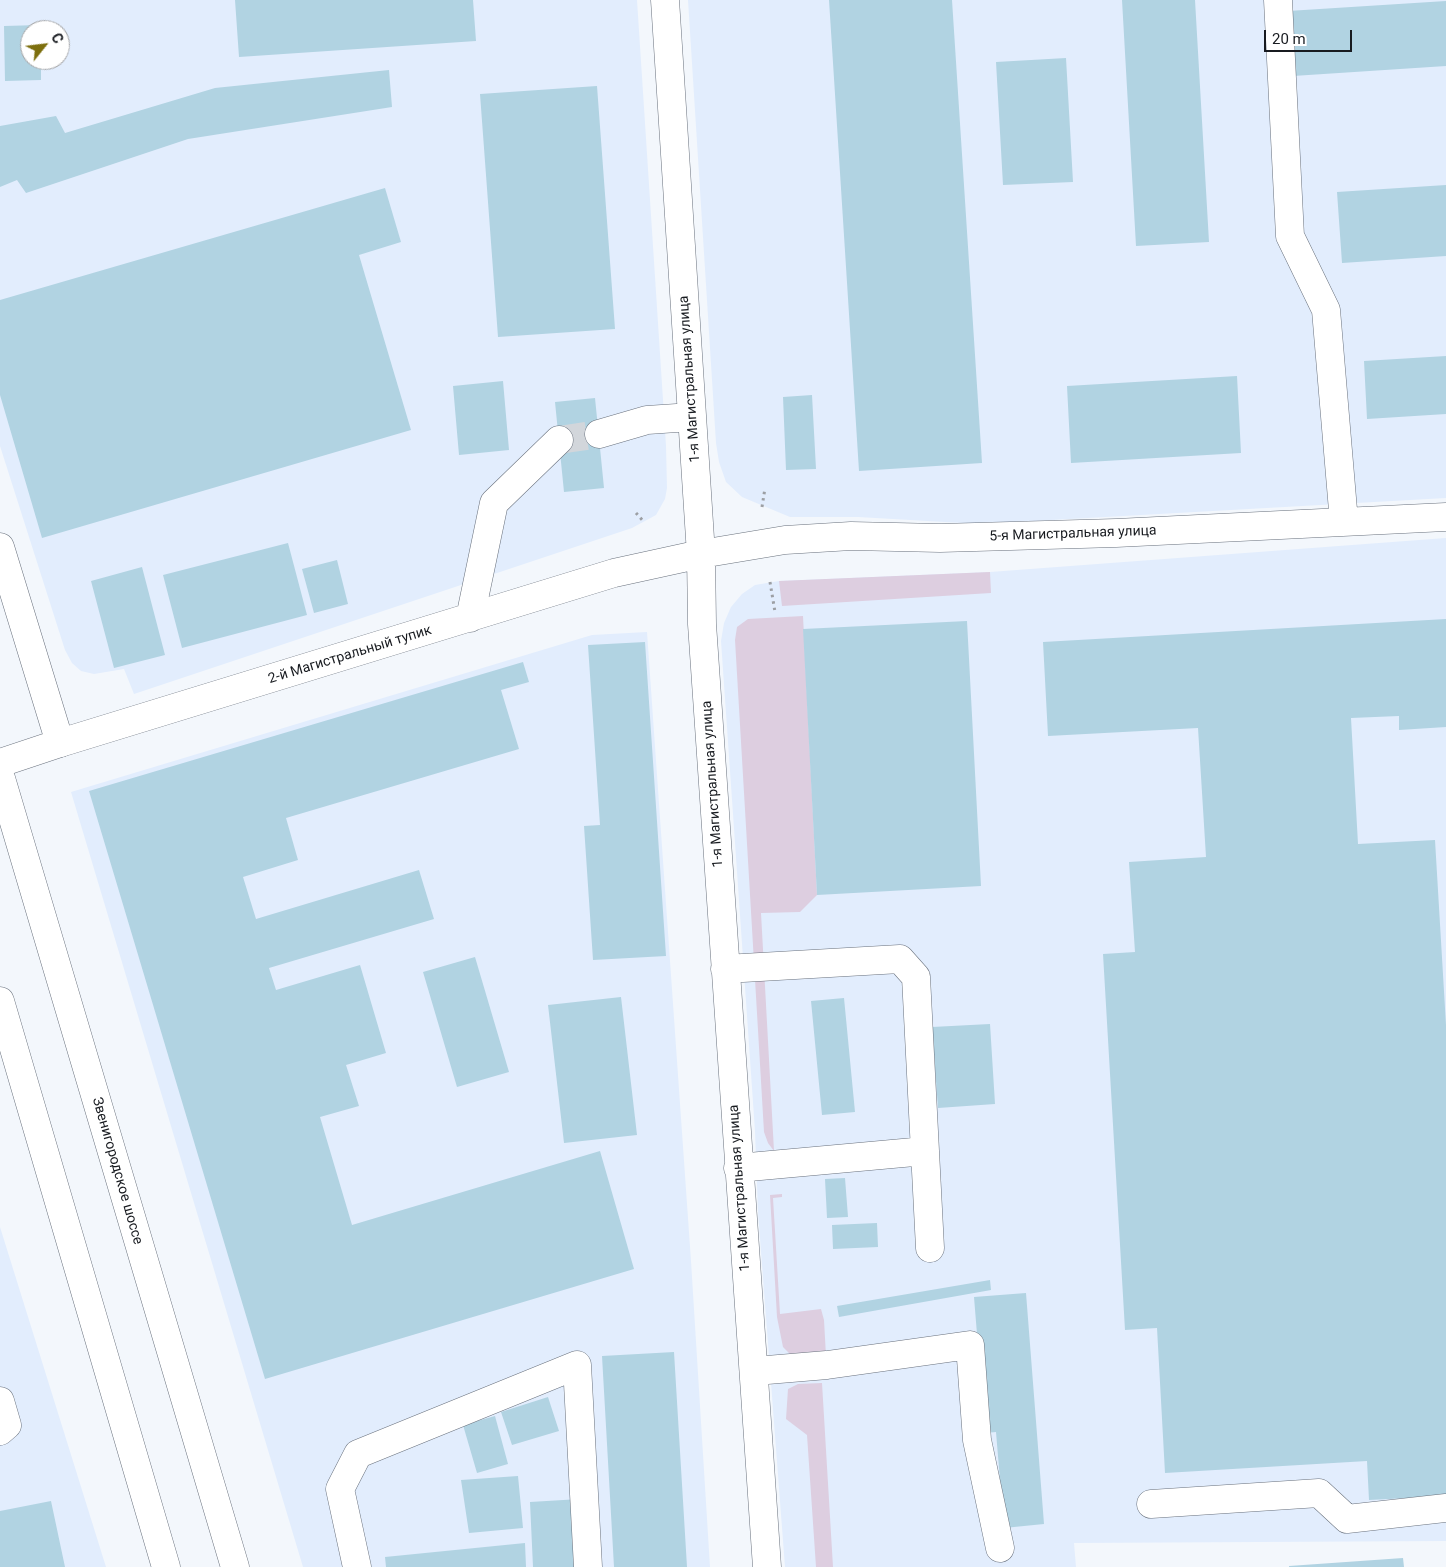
<!DOCTYPE html>
<meta charset="utf-8">
<style>
body{margin:0}
#map{position:relative;width:1446px;height:1567px;overflow:hidden;background:#f3f7fc;font-family:Roboto,sans-serif}
canvas{display:block}
.north{position:absolute;left:20px;top:20px;width:50px;height:50px;box-sizing:border-box;background:#fff;border:1px solid #a3a4a6;border-radius:50%;rotate:61deg;font-size:14px;font-weight:700;line-height:20px;text-align:center;color:#181b20}
.north::after{content:'';display:block;margin:auto;width:18px;height:22px;background:#7d6f0e;clip-path:polygon(50% 0,100% 100%,50% 72%,0 100%)}
.scale{position:absolute;left:1264px;top:30px;width:88px;height:22px;box-sizing:border-box;border:2px solid #181b20;border-top:0;padding-left:6px;font-size:15px;line-height:18px;white-space:nowrap;color:#181b20;-webkit-text-stroke:4px #fff;paint-order:stroke}
</style>
<div id="map">
<canvas width="1446" height="1567"></canvas>
<div class="north">С</div>
<div class="scale">20 m</div>
</div>
<script>
const context = document.querySelector('canvas').getContext('2d');
context.lineJoin = 'round';
function paint(path, color) { context.fillStyle = color; context.fill(path, 'evenodd'); }
function trace(path, color, width, dash) { context.strokeStyle = color; context.lineWidth = width; context.lineCap = dash ? 'butt' : 'round'; context.setLineDash(dash || []); context.stroke(path); }
function label(font, color, halo, rows, align = 'center') {
  context.font = font + ' Roboto,sans-serif'; context.lineWidth = 4.5; context.setLineDash([]); context.textBaseline = 'middle'; context.strokeStyle = halo; context.fillStyle = color; for (const [text, x, y, turn = 0] of rows) {
    context.save(); context.translate(x, y); context.rotate((+turn || 0) * Math.PI / 180); context.textAlign = isNaN(turn) ? turn : align; if (halo) context.strokeText(text, 0, 0); context.fillText(text, 0, 0); context.restore();
  }
}
paint(new Path2D(`
 M0,0h637l29,446 1,42 -2,11 -9,16 -24,13 -498,166 -10,-25 -30,5 -13,-3 -9,-8 -7,-13 -65,-204zM30,30h30v30h-30z
 M688,0h758v498l-466,26 -122,-7h-68l-48,-20 -16,-15 -7,-20 -3,-19z
 M1446,538v1003l-372,2 2,24h-291l-27,-355 -3,-81 -34,-490 3,-18 7,-16 11,-13 13,-9 24,-4 211,-9z
 M647,632l44,629 19,306h-407l-232,-775 521,-157z
 M0,1227l106,340h-106z`), '#e2edfd');
paint(new Path2D(`
 M990,572l1,21 -209,13 -3,-25z
 M803,616l14,279 -17,17 -39,1 13,238 -6,-8 -4,-11 -29,-492 2,-13 11,-8z
 M782,1194v3l-9,1 7,116 41,-5 3,11 2,36 -33,1 -10,-10 -6,-30 -7,-122z
 M822,1383l11,184h-17l-9,-132 -21,-16 2,-30 10,-5z`), '#ddcee0');
paint(new Path2D(`
 M235,0h238l3,41 -237,16z
 M829,0h123l30,463 -123,8z
 M1122,0h73l14,242 -73,4z
 M1446,1v65l-153,10 -5,-65z
 M40,25v5h-10v30h11v20l-36,1 -1,-55z
 M1066,58l7,124 -70,3 -7,-123z
 M389,70l3,37 -204,32 -162,54 -9,-13 -17,7v-61l56,-10 9,17 150,-45z
 M597,86l18,243 -117,8 -18,-243z
 M1446,185v71l-104,7 -5,-71z
 M385,188l16,54 -42,13 52,175 -369,108 -42,-143v-95z
 M1446,356v58l-79,5 -3,-58z
 M1237,376l4,77 -170,10 -4,-77z
 M503,381l6,69 -50,5 -6,-69z
 M812,395l4,74 -30,1 -3,-73z
 M595,398l9,90 -40,4 -9,-90z
 M288,543l19,72 -125,33 -19,-73z
 M337,560l11,44 -34,9 -12,-44z
 M142,567l23,88 -51,13 -23,-87z
 M1446,619v108l-47,3v-14l-48,2 7,126 77,-4 11,185v471l-77,4 -2,-39 -202,12 -8,-145 -32,2 -22,-376 32,-2 -6,-90 77,-5 -8,-129 -150,8 -5,-94z
 M967,621l14,265 -164,9 -14,-266z
 M645,642l21,314 -73,4 -9,-134 16,-1 -12,-180z
 M523,662l6,20 -28,8 18,59 -233,69 12,42 -55,17 13,42 163,-49 15,49 -165,49 7,22 84,-25 26,88 -40,12 13,41 -39,11 32,108 248,-74 34,118 -369,110 -176,-588z
 M475,957l34,115 -52,15 -34,-115z
 M621,997l16,138 -73,8 -16,-138z
 M844,998l11,114 -33,3 -11,-114z
 M990,1024l5,80 -57,4 -6,-81z
 M845,1178l3,39 -21,1 -2,-39z
 M877,1223l1,24 -45,2 -1,-24z
 M990,1280l1,10 -152,27 -2,-11z
 M1026,1293l18,231 -40,4 -8,-96 -11,1 -11,-136z
 M674,1352l13,215h-73l-12,-211z
 M548,1397l11,34 -47,14 -11,-33z
 M495,1416l13,48 -31,9 -14,-48z
 M518,1476l5,52 -54,5 -8,-53z
 M580,1499l3,68h-50l-3,-65z
 M51,1501l14,66h-65v-56z
 M525,1543l1,24h-140l-1,-10z
 M1403,1558l1,9h-115v-1z`), '#b1d3e2');
trace(new Path2D(`
 M559,440l40,-6`), '#d2d6db', 28, [28, 14]);
const minor = new Path2D(`
 M665,0l36,554 1,70 65,943
 M1278,0l12,236 36,74 18,212
 M599,434l48,-14 45,-3
 M470,618l24,-115 65,-63
 M60,743l554,-170 87,-19 84,-14 66,-4 89,2 176,-5 330,-16
 M725,969l175,-10 16,18 14,271
 M738,1168l187,-17
 M755,1371l72,-6 143,-20 7,95 23,108
 M0,1401l7,24 -7,6
 M1151,1504l168,-11 28,26 99,-11
 M357,1567l-17,-78 18,-35 219,-89 11,202`);
const major = new Path2D(`
 M0,547l60,196 -60,20
 M0,775l235,792
 M0,1001l166,566`);
trace(minor, '#69717d', 29);
trace(major, '#69717d', 29);
trace(new Path2D(`
 M762,507l3,-19
 M636,513l8,9
 M770,582l5,30`), '#9c9fa4', 3, [2.5, 4]);
trace(minor, '#fff', 28);
trace(major, '#fff', 28);
label('14px', '#181b20', '#fff', [
 ["1-я Магистральная улица",690,379,-94],
 ["5-я Магистральная улица",1073,534,-2],
 ["2-й Магистральный тупик",350,655,-17],
 ["1-я Магистральная улица",713,784,-94],
 ["Звенигородское шоссе",117,1171,74],
 ["1-я Магистральная улица",740,1188,-94]
]);
</script>
